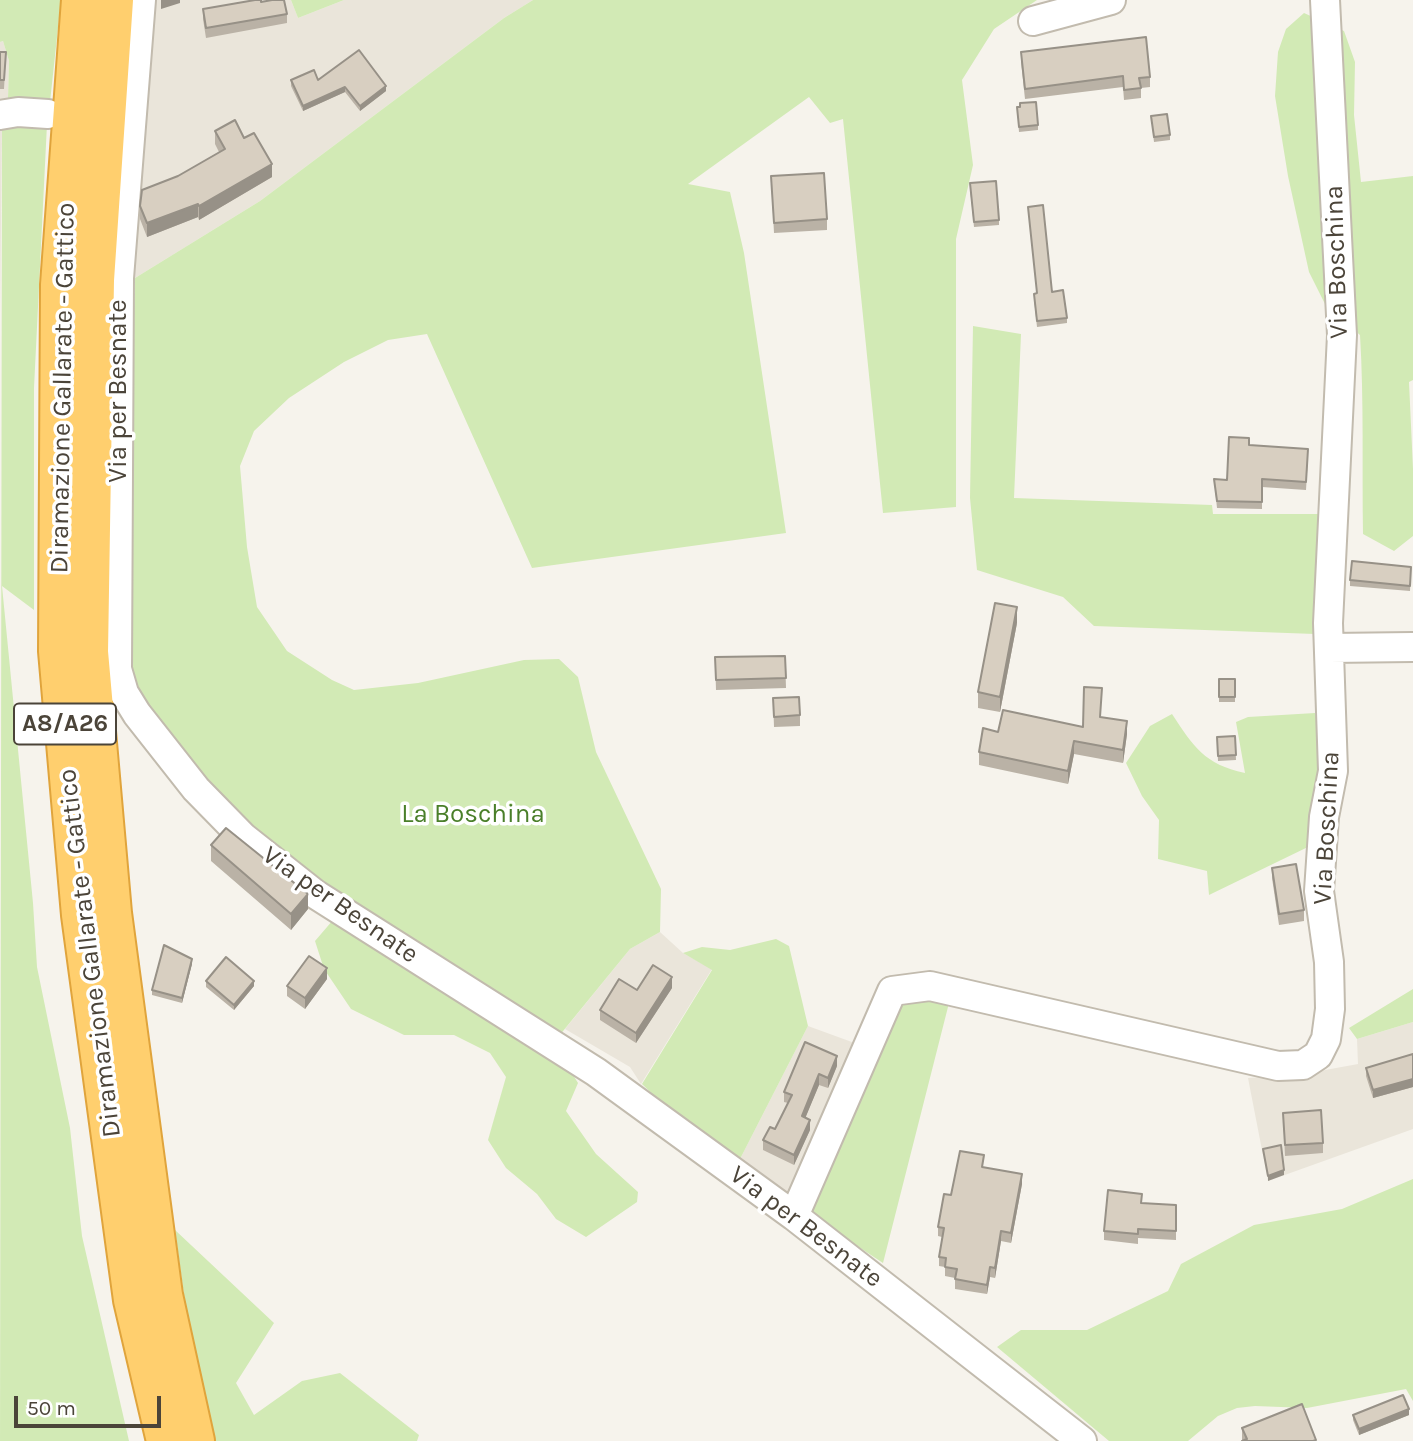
<!DOCTYPE html>
<style>
body{margin:0}
#map{position:relative;width:1413px;height:1441px;overflow:hidden;background:#f6f3ec;font-family:Karla,sans-serif}
canvas{display:block}
.scale{position:absolute;left:14px;top:1396px;width:147px;height:32px;box-sizing:border-box;border:4px solid #4b4439;border-top:0;padding-left:9px;font-size:21px;line-height:24px;white-space:nowrap;color:#4b4439;-webkit-text-stroke:5px #fff;paint-order:stroke}
</style>
<div id="map">
<canvas width="1413" height="1441"></canvas>
<div class="scale">50 m</div>
</div>
<script>
const context = document.querySelector('canvas').getContext('2d');
context.lineJoin = 'round';
function paint(path, color) { context.fillStyle = color; context.fill(path, 'evenodd'); }
function trace(path, color, width, dash) { context.strokeStyle = color; context.lineWidth = width; context.lineCap = dash ? 'butt' : 'round'; context.setLineDash(dash || []); context.stroke(path); }
function label(font, color, halo, rows, align = 'center') {
  context.font = font + ' Karla,sans-serif'; context.lineWidth = 7; context.setLineDash([]); context.textBaseline = 'middle'; context.strokeStyle = halo; context.fillStyle = color; for (const [text, x, y, turn = 0] of rows) {
    context.save(); context.translate(x, y); context.rotate((+turn || 0) * Math.PI / 180); context.textAlign = isNaN(turn) ? turn : align; if (halo) context.strokeText(text, 0, 0); context.fillText(text, 0, 0); context.restore();
  }
}
paint(new Path2D(`
 M149,0h142l7,18 46,-18h189l-29,18 -244,183 -125,77 -4,-72z
 M3,41l6,20 -1,37 -8,3v-59z
 M2,127l-2,188v2v-189z
 M660,932l23,21 29,16 -71,115 -11,-17 -65,-38 65,-80z
 M1413,1022v107l-145,52 -20,-103 50,-3 60,-11 -1,-25z
 M808,1026l52,19 -72,153 -49,-37z`), '#eae5da');
paint(new Path2D(`
 M0,0h61l-11,102 -42,-4 1,-37 -6,-20 -3,1z
 M291,0h53l-46,18z
 M533,0h504l-43,29 -32,51 11,85 -17,74v268l-73,6 -40,-394 -13,4 -21,-26 -121,87 42,8 14,61 42,280 -254,35 -105,-234 -39,6 -44,22 -55,36 -35,33 -14,35 7,81 10,60 30,44 45,29 22,10 64,-7 106,-23 35,-1 19,18 18,75 65,137 -1,43 -30,17 -71,87 -127,-79 -43,-33 -116,-75 -84,-85 -63,-88 -4,-20 13,-378 125,-77 244,-183z
 M1304,13l40,18 11,31 -1,53 7,67 52,-6v204l-4,2 4,87v67l-19,15 -31,-17c-1,-66 1,-133 -3,-199l-35,-31 -16,-32 -21,-96 -13,-80 3,-44 8,-23z
 M47,124l-13,264v222l-32,-24 31,317 4,64 33,161 12,108 47,205h-129l2,-1314z
 M973,326l48,8 -7,164 198,7 1,9h110l-8,120 -221,-8 -31,-29 -86,-27 -7,-72z
 M1315,713l8,35 -13,98 -101,49 -2,-24 -49,-12 1,-39 -17,-24 -16,-33 24,-37 22,-12c22,33 32,50 73,59l-9,-51 12,-5z
 M333,920l237,150 8,13 -12,28 30,43 42,38 -1,10 -51,35 -30,-18 -19,-25 -31,-26 -18,-28 18,-63 -16,-24 -36,-18h-50l-53,-26 -27,-40 -9,-28z
 M776,939l13,7 19,80 -69,135 -67,-48 -30,-29 70,-114 -29,-17 19,-6 28,3z
 M1413,989v33l-56,17 -8,-11z
 M915,995l34,8 -66,260 -71,-47 -4,-15 91,-199z
 M1413,1179v222l-7,-12 -99,19 -52,-2 -18,2 -19,8 -30,25h-79l-112,-94 24,-17h66l81,-39 13,-27 73,-39 88,-16z
 M175,1230l99,93 -38,60 18,32 48,-34 38,-8 79,62 -2,6h-205l-18,-74z`), '#d2eab5');
const minor = new Path2D(`
 M141,0l-22,278 -2,391 7,24 13,21 59,75 47,48 72,57 281,178 198,144 288,225
 M1033,21l78,-21
 M0,115l18,-3 30,2
 M1330,648l83,-1
 M794,1216l98,-225 38,-5 348,80 25,-1 15,-10 8,-16 4,-30 -1,-47 -10,-71 5,-74 9,-46 -5,-148 14,-288 -17,-335`);
const highway = new Path2D(`
 M81,0l-21,285 -2,366 23,264 52,385 33,141
 M114,0l-19,280 -6,372 23,261 51,382 32,146`);
trace(minor, '#c2bbae', 32);
trace(highway, '#e0a43c', 42);
trace(minor, '#fff', 28);
trace(highway, '#ffcf6e', 38);
paint(new Path2D(`
 M261,2l26,12v9l-81,15 -3,-19v-10z
 M0,52h6l-2,37h-4z
 M1021,52l129,25v10l-9,1v10l-17,2 -1,-13 -98,12 -4,-37z
 M291,80l95,11 -26,20 -15,-19 -42,19 -12,-25z
 M1017,107l21,18v5l-19,2z
 M1151,116l19,19v5l-16,2z
 M215,131l29,7 28,39 -73,43 -1,-3 -51,20 -7,-18v-13l38,-30 41,-24 -4,-8z
 M771,176l56,43v11l-53,3z
 M970,189l29,31v5l-25,2z
 M1028,207l24,85 15,26v5l-30,4 -3,-28v-5l3,-1z
 M1249,445l59,12 -2,33 -44,-3v22l-45,-1 -3,-29 13,1z
 M1411,567l-1,24 -60,-5v-6z
 M1017,623l-17,89 -22,-4v-16z
 M785,656l1,32 -70,2 -1,-33z
 M1219,679h16v23h-16z
 M773,698l27,17v11l-26,1z
 M1101,717l26,17 -4,29 -49,-9 -6,30 -89,-19v-13l19,-20 85,-5z
 M1235,736l1,24 -18,1 -1,-24z
 M211,845l97,64 -17,21 -80,-69z
 M1272,868l32,42v11l-25,4 -7,-47z
 M192,964l-10,39 -30,-8v-5z
 M327,979l-22,30 -18,-13v-10z
 M206,981l48,5 -20,24 -28,-23z
 M672,988l-36,55 -36,-23v-10l37,-20z
 M1413,1054v33l-40,11 -7,-22v-8z
 M837,1066l-9,22 -9,-3 -14,33 5,12 -16,35 -31,-15v-10l12,-11 13,-26 -4,-1v-10z
 M1283,1113l40,30v10l-38,3z
 M984,1167l38,17 -11,59 -10,-2 -6,37 -5,-1 -3,17 -32,-5v-11l-10,-2v-9l-6,-1v-9l3,-20 -4,-1v-9l13,-32z
 M1142,1203l34,2v35l-38,-2v6l-34,-4v-9z
 M1353,1415h56l-50,20 -6,-15z
 M1242,1428l74,13h-74z`), '#bab2a6');
paint(new Path2D(`
 M161,0h19v3l-19,6z
 M386,86v5l-26,20v-5z
 M345,87v5l-42,19v-5z
 M272,164v13l-73,43v-14z
 M198,204v13l-51,20v-14z
 M1017,607v16l-17,89v-15z
 M1127,721v13l-4,29v-13z
 M1074,741v13l-6,30v-13z
 M308,894v15l-17,21v-16z
 M192,959v5l-10,39v-5z
 M327,968v11l-22,30v-11z
 M672,977v11l-36,55v-10z
 M254,981v5l-20,24v-5z
 M837,1056v10l-9,22v-10z
 M819,1074v11l-17,41v-10z
 M1413,1079v8l-40,11v-8z
 M810,1120v10l-16,35v-10z
 M1284,1170v5l-16,6v-5z
 M1022,1174v10l-11,59v-10z
 M1001,1231v10l-6,37v-10z
 M990,1267v10l-3,17v-9z
 M1409,1409v6l-50,20v-6z`), '#979187');
const building = new Path2D(`
 M255,0h6v2l11,-2h12l3,14 -81,14 -3,-19z
 M1146,37l4,40 -11,1 2,10 -17,2 -1,-14 -98,13 -4,-37z
 M359,50l27,36 -26,20 -15,-19 -42,19 -12,-26 23,-10 4,10z
 M0,52h6l-2,28h-4z
 M1036,102l2,23 -19,2 -2,-20h3v-4z
 M1167,114l3,21 -16,2 -3,-21z
 M235,120l9,18 10,-5 18,31 -73,42 -1,-2 -51,19 -7,-17 2,-16 36,-14 47,-27 -10,-18z
 M824,173l3,46 -53,4 -3,-47z
 M996,181l3,39 -25,2 -4,-39z
 M1043,205l9,87 11,-2 4,28 -30,3 -3,-27 3,-1 -9,-86z
 M1229,437l20,1v7l59,4 -2,33 -44,-3v23l-45,-1 -3,-22 13,1z
 M1352,561l59,6 -1,19 -60,-6z
 M995,603l22,4 -17,90 -22,-5z
 M785,656l1,22 -70,2 -1,-23z
 M1219,679h16v18h-16z
 M1084,687l18,1 -2,29 27,4 -4,29 -49,-9 -6,30 -89,-19 4,-24 15,4 5,-22 80,17z
 M799,697l1,18 -26,2 -1,-19z
 M1235,736l1,19 -18,1 -1,-19z
 M226,828l82,66 -17,20 -80,-69z
 M1296,864l8,46 -25,4 -7,-46z
 M164,945l28,14 -10,39 -30,-8z
 M309,956l18,12 -22,30 -18,-12z
 M226,957l28,24 -20,24 -28,-24z
 M653,965l19,12 -36,56 -36,-23 19,-31 18,11z
 M805,1042l32,14 -9,22 -9,-4 -17,42 8,4 -16,35 -31,-15 7,-13 5,2 17,-34 -8,-3z
 M1413,1054v25l-40,11 -7,-22z
 M1321,1110l2,33 -38,2 -2,-32z
 M1281,1145l3,25 -16,6 -5,-27z
 M960,1151l24,4 -2,12 40,7 -11,59 -10,-2 -6,37 -5,-1 -3,18 -32,-6 2,-10 -12,-2 1,-9 -7,-1 5,-29 -6,-1 6,-33 7,1z
 M1108,1190l34,4 -1,9 35,2v26l-38,-2v5l-34,-3z
 M1403,1395l6,14 -50,20 -6,-14z
 M1302,1404l14,36 -3,1h-71l5,-2 -5,-11z`);
paint(building, '#d8cfc1');
trace(building, '#979187', 2);
for (const [x, y, w] of [
 [65,724,102]
]) { const box = new Path2D(); box.roundRect(x - w / 2, y - 20.5, w, 41, 5); context.fillStyle = '#fff'; context.fill(box); trace(box, '#4b4439', 2); }
label('bold 24px', '#4b4439', null, [
 ["A8/A26",65,724]
]);
label('26px', '#4b4439', '#fff', [
 ["Via Boschina",1337,262,-92],
 ["Diramazione Gallarate - Gattico",63,388,-89],
 ["Via per Besnate",119,391,-90],
 ["Via Boschina",1327,828,-87],
 ["Via per Besnate",340,905,35],
 ["Diramazione Gallarate - Gattico",90,953,-97],
 ["Via per Besnate",806,1227,37]
]);
label('26px', '#4a7f2a', '#fff', [
 ["La Boschina",473,815]
]);
</script>
